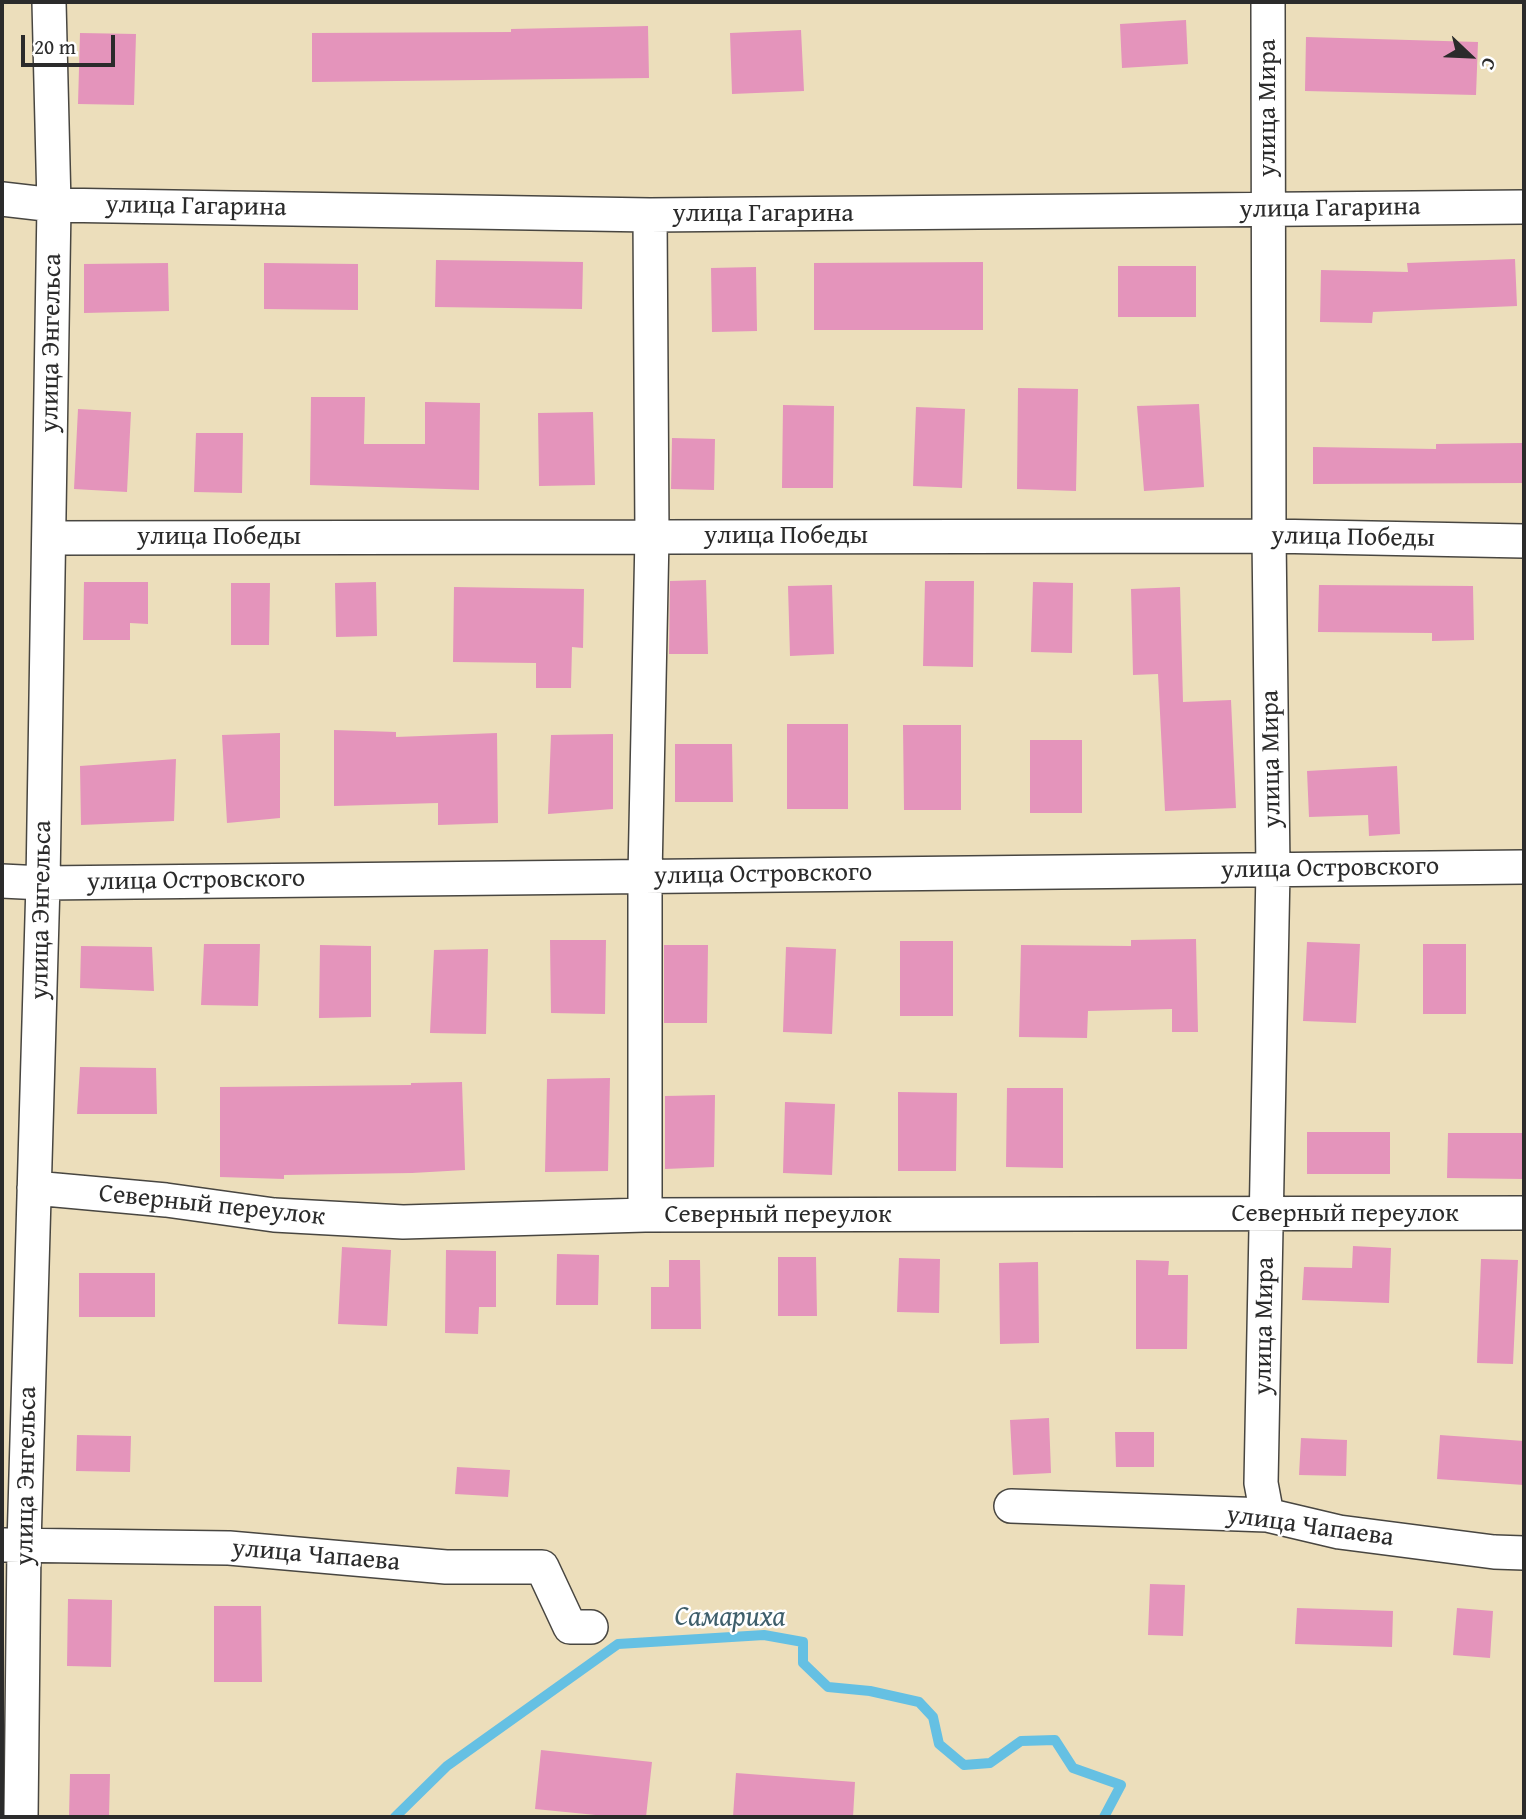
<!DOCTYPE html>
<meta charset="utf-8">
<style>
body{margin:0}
#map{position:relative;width:1526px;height:1819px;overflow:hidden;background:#ecdebb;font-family:"Gentium Book Plus",serif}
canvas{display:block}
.frame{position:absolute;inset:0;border:4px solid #2b2b2b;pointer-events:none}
.north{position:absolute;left:1435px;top:21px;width:70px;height:70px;-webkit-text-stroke:5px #fff;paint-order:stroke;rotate:113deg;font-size:19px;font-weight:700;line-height:28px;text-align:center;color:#2b2b2b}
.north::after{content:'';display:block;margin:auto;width:24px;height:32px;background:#2b2b2b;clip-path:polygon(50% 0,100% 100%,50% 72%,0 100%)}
.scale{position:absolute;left:21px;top:35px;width:94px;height:32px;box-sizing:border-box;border:4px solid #2b2b2b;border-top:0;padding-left:9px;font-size:21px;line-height:24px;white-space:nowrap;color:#2b2b2b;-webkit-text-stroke:5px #fff;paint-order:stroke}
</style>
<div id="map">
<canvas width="1526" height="1819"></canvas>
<div class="frame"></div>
<div class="north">С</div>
<div class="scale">20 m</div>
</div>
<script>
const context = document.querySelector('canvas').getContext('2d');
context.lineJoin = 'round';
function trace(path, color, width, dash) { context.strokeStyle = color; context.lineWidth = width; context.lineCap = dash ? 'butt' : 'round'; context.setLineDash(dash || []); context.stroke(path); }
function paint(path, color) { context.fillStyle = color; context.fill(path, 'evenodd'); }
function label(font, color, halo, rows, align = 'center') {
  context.font = font + ' "Gentium Book Plus",serif'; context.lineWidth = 5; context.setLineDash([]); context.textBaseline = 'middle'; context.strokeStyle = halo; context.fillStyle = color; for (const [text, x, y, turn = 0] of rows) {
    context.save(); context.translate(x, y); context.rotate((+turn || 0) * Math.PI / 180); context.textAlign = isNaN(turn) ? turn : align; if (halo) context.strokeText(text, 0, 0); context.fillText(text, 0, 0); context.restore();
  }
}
trace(new Path2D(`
 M395,1817l52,-51 171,-122 146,-9 39,7v21l25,24 42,4 49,11 14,15 6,27 25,21 26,-2 31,-22 34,-1 18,28 48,17 -17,32`), '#65c0e3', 10);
paint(new Path2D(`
 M1186,20l2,44 -66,4 -2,-44z
 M648,26l1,52 -337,4v-49l199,-1v-3z
 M801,30l3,61 -72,3 -2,-61z
 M80,33l56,1 -2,71 -56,-1z
 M1306,37l172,5 -2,53 -171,-4z
 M1515,259l2,47 -144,6 -1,11 -52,-1 1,-52 87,2 -1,-9z
 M436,260l147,2 -1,47 -147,-2z
 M983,262v68h-169v-67z
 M168,263l1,48 -85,2v-49z
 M264,263l94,1v46l-94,-1z
 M1118,266h78v51h-78z
 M756,267l1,64 -45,1 -1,-64z
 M1018,388l60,1 -2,102 -59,-2z
 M311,397h54l-1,47h61v-42l55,1 -1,87 -169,-5z
 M1199,404l5,83 -60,4 -7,-85z
 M783,405l51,1 -1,82h-51z
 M916,407l49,2 -3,79 -49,-2z
 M78,409l53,3 -4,80 -53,-3z
 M593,412l2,73 -56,1 -1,-73z
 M196,433h47l-1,60 -48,-1z
 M672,438l43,1 -1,51 -43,-1z
 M1523,443l1,40 -211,1v-37l123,2v-5z
 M706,580l2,74h-39l1,-73z
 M925,581h49l-1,86 -50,-1z
 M84,582h64v42l-18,-1v17h-47z
 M376,582l1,54 -41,1 -1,-54z
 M1033,582l40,1 -1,70 -41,-1z
 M231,583h39l-1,62h-38z
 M832,585l2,69 -44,2 -2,-70z
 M1319,585l154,1 1,54 -42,1v-8l-114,-1z
 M454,587l130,2 -1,59 -11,-1 -1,41h-35v-25l-83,-1z
 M1180,587l3,115 48,-2 5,108 -71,3 -7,-137 -25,1 -2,-86z
 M787,724h61v85h-61z
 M903,725h58v85h-57z
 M334,730l62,2v5l101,-4 1,90 -60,2v-22l-104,3z
 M280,733v85l-53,5 -5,-88z
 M613,734v75l-65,5 3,-79z
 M1030,740h52v73h-52z
 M675,744h57l1,58h-58z
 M176,759l-2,62 -93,4 -1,-59z
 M1397,766l3,68 -31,2 -1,-21 -59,2 -2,-46z
 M1196,939l2,93h-26v-23l-84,2 -1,27 -68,-1 2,-92 110,1v-6z
 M550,940h56l-1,74 -54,-1z
 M900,941h53v75h-53z
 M1307,942l53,2 -4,79 -53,-2z
 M204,944h56l-2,62 -57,-1z
 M1423,944h43v70h-43z
 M320,945l51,1v71l-52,1z
 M664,945h44l-1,78h-43z
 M81,946l71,1 2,44 -74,-3z
 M786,947l50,2 -4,85 -49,-2z
 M488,949l-2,85 -56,-1 4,-83z
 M80,1067l76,1 1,46h-80z
 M610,1078l-2,93 -63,1 2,-93z
 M462,1082l3,88 -53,3 -128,2v4l-64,-2v-90l191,-2v-2z
 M1007,1088h56v80l-57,-1z
 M898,1092l59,1 -1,78h-58z
 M715,1095l-1,72 -49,2v-73z
 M785,1102l50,2 -3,71 -49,-2z
 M1307,1132h83v42h-83z
 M1448,1133h76v46l-77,-1z
 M1353,1246l38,2 -2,55 -87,-3 2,-33 48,1z
 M342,1247l49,3 -4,76 -49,-2z
 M446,1250l50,1v56h-17l-1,27 -33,-1z
 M557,1254l42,1 -1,50h-42z
 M778,1257h38l1,59h-39z
 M899,1258l41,1 -1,54 -42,-1z
 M1481,1259l37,1 -5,104 -36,-1z
 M669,1260h31l1,69h-50v-42h18z
 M1136,1260l33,1 -1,14h20l-1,74h-51z
 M1038,1262l1,81 -39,1 -1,-81z
 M79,1273h76v44h-76z
 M1049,1418l2,55 -38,2 -3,-55z
 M1115,1432h39v35h-38z
 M77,1435l54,1 -1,36 -54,-1z
 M1440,1435l84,6v44l-87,-6z
 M1301,1438l46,2 -1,36 -47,-1z
 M457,1467l53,3 -2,27 -53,-3z
 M1150,1584l35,1 -2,51 -35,-1z
 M68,1599l44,1 -1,67 -44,-1z
 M214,1606h47l1,76h-48z
 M1297,1608l96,3 -1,36 -97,-3z
 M1457,1608l36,3 -3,47 -37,-3z
 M541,1750l111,12 -6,55h-30l-81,-8z
 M736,1773l119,9 -2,35h-120z
 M70,1774h40l-1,43h-40z`), '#e494bb');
const minor = new Path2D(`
 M2,199l52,6 596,10 874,-8
 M49,538l1220,-2 255,5
 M2,881l41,2 1481,-16
 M34,1188l132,12 108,15 129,7 242,-7 879,-2
 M645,1215v-339l7,-340 -2,-321
 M1011,1506l256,9 72,17 155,20 30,1
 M1267,1515l-6,-32 12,-613 -4,-334 -1,-534
 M4,1545l225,3 217,19h96l28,60h21
 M21,1817l3,-272 19,-662 11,-678 -5,-203`);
trace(minor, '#484641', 36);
trace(minor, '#fff', 33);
label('26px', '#2b2b2b', '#fff', [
 ["улица Мира",1268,108,-90],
 ["улица Гагарина",196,207,1],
 ["улица Гагарина",1330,209,-1],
 ["улица Гагарина",763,214],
 ["улица Энгельса",52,343,-89],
 ["улица Победы",786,536],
 ["улица Победы",219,537],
 ["улица Победы",1353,538,1],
 ["улица Мира",1272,759,-91],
 ["улица Островского",1330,869,-1],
 ["улица Островского",763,875,-1],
 ["улица Островского",196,881,-1],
 ["улица Энгельса",42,910,-89],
 ["Северный переулок",212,1206,6],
 ["Северный переулок",1345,1214],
 ["Северный переулок",778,1215],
 ["улица Мира",1265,1326,-89],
 ["улица Энгельса",27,1476,-89],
 ["улица Чапаева",1310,1527,8],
 ["улица Чапаева",316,1556,5]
]);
label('italic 28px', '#3f5f6b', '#fff', [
 ["Самариха",730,1618]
]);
</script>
